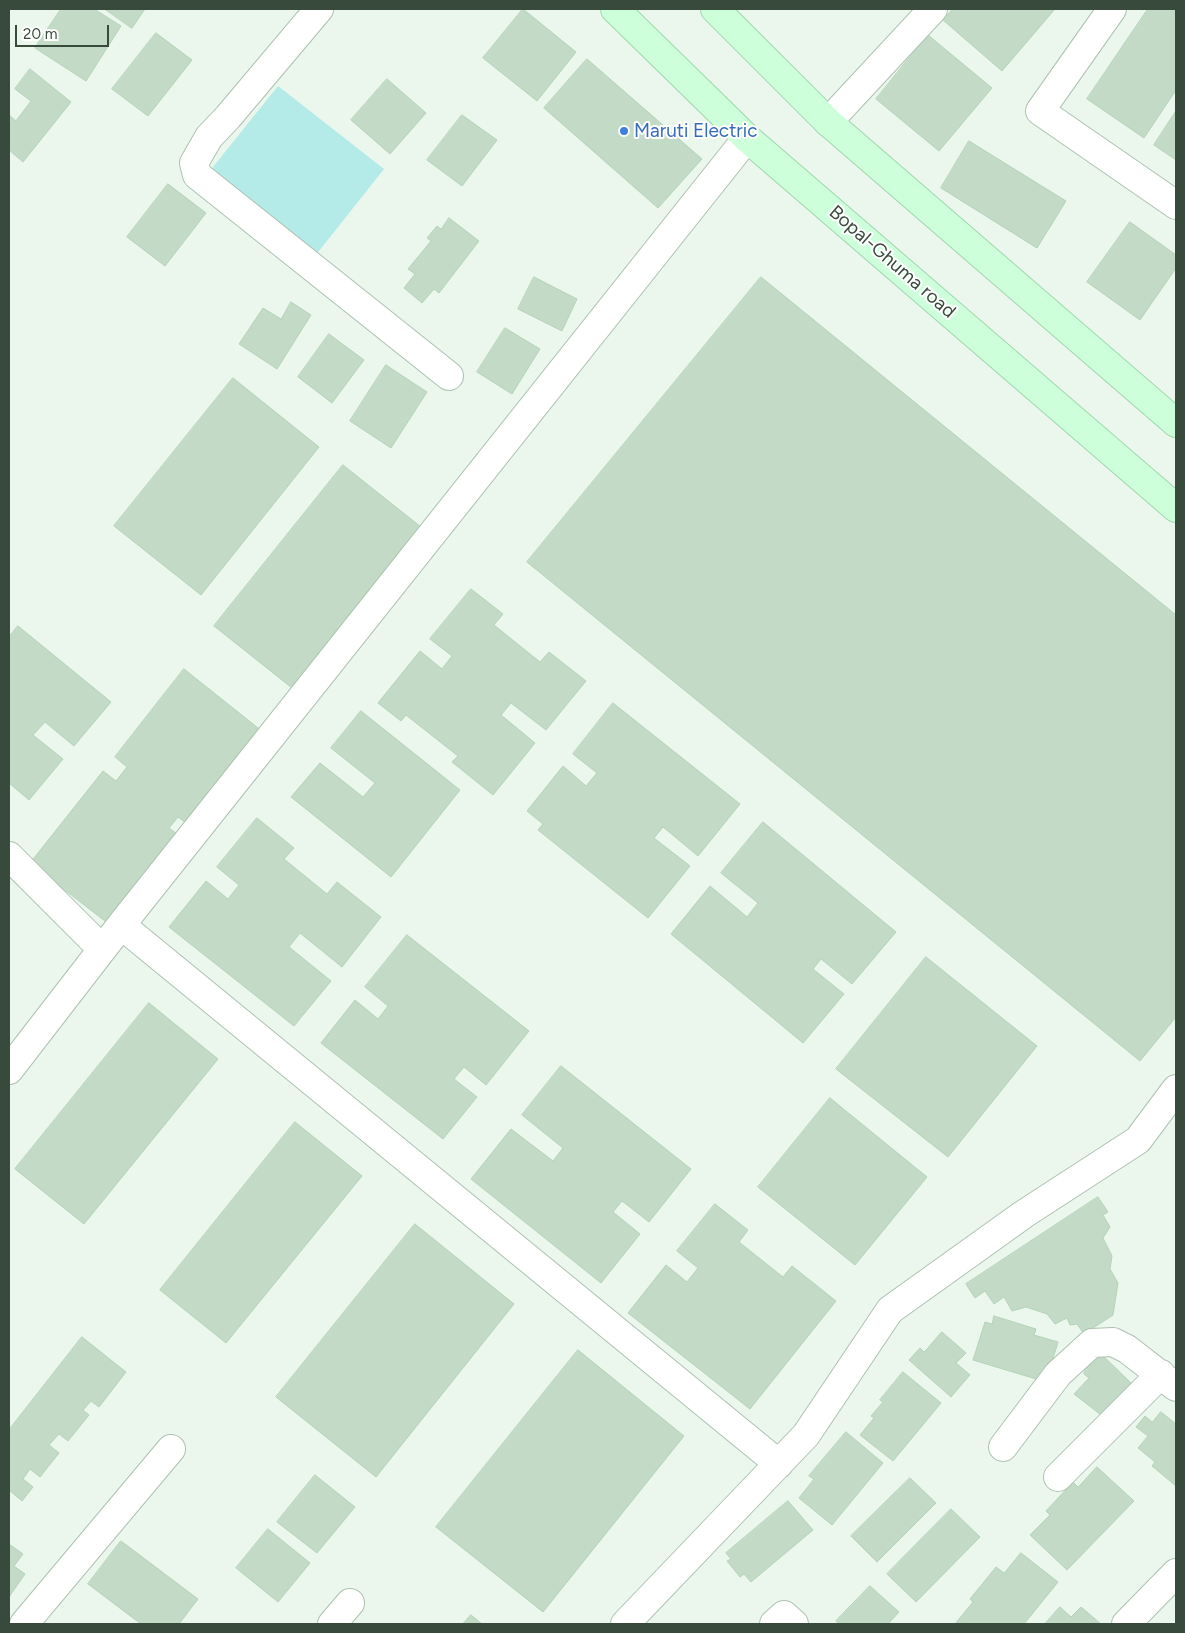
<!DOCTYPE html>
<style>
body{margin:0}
#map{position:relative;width:1185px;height:1633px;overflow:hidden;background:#ebf6ed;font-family:Figtree,sans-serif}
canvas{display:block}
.frame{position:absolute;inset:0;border:10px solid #384a3b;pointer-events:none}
.scale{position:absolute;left:15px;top:25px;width:94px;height:22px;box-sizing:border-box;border:2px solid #384a3b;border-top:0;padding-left:6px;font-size:15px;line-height:18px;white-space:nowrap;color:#384a3b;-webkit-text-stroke:4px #fff;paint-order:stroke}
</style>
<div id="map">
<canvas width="1185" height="1633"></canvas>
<div class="frame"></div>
<div class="scale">20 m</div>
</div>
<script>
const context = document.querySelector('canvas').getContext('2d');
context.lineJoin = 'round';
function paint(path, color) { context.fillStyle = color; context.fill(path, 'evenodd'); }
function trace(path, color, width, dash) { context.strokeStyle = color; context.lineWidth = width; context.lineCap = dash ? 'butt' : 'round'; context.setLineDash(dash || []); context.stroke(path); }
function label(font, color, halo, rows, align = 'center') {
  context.font = font + ' Figtree,sans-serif'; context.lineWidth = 4; context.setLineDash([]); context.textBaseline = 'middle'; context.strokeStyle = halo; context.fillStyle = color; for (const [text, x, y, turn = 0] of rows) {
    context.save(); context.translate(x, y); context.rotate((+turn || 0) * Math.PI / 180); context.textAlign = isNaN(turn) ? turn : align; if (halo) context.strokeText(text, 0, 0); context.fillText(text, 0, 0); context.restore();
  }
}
paint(new Path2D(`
 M278,86l106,83 -69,87 -106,-84z`), '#b4eae8');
const building = new Path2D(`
 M61,9h33l27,17 -35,55 -51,-33z
 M105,9h40l-13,19z
 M523,9l53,43 -39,49 -54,-43z
 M953,9h102l-53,62 -59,-51z
 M1148,9h28v81l-32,48 -57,-39z
 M156,33l36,27 -44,56 -36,-27z
 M928,35l64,53 -53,63 -63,-52z
 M587,59l115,100 -44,49 -114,-100z
 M30,69l41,33 -48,60 -14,-12v-35l7,6 15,-20 -16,-12z
 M387,79l39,34 -36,41 -39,-34z
 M1176,111v49l-22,-15z
 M462,115l35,25 -35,46 -35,-26z
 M969,141l97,60 -29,47 -96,-60z
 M168,184l38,29 -41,53 -38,-29z
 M449,218l30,23 -40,52 -5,-4 -12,14 -18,-15 11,-14 -7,-5 23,-28 -4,-3 10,-12 4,3z
 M1130,222l46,33v13l-36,52 -53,-38z
 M534,277l43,22 -15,32 -44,-22z
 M761,277l415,338v402l-36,44 -613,-499z
 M291,302l20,13 -34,54 -38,-25 24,-36 18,11z
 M505,328l35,21 -28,45 -35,-22z
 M329,334l35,26 -32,43 -34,-26z
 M386,365l41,27 -36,56 -41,-27z
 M233,378l86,69 -118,148 -87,-69z
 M343,465l78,62 -129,161 -78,-62z
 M471,589l32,25 -9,11 46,37 9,-10 37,29 -40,49 -35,-27 -10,12 34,28 -42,52 -41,-33 6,-6 -52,-41 -5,6 -23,-18 42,-52 22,18 10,-13 -22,-17z
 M18,626l93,76 -37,44 -29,-24 -12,13 30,24 -34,41 -20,-17v-146z
 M184,669l79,63 -74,93 -11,-8 -9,11 11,8 -70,89 -80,-62 73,-92 13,10 11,-14 -12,-10z
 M613,703l127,101 -42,52 -35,-29 -9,11 36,28 -42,52 -110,-88 5,-6 -16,-13 36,-45 23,20 11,-13 -24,-19z
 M361,711l99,79 -69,87 -100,-80 29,-34 43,34 12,-14 -44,-35z
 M257,818l37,30 -10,11 43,35 10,-12 44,35 -39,50 -42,-34 -11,14 42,34 -37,45 -125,-99 37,-46 22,18 11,-14 -22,-18z
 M763,822l133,110 -44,52 -31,-25 -8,10 31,25 -41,49 -132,-109 39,-48 37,31 11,-14 -37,-30z
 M407,935l122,96 -43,54 -22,-18 -10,12 23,18 -34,42 -122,-96 34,-43 23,19 10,-13 -23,-19z
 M926,957l111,89 -89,111 -112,-88z
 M149,1003l69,56 -134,165 -69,-55z
 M561,1066l130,103 -42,53 -27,-21 -9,11 27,22 -39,49 -130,-104 40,-50 42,32 10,-13 -41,-33z
 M830,1098l97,79 -72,88 -97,-78z
 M295,1122l67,54 -136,167 -66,-53z
 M1098,1197l10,15 -5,3 7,12 -7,11 9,18 -2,13 8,14 -5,32 -29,19 -7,-10 -7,1 -3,-7 -12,6 -8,-10 -21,-7 -14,4 -8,-14 -10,7 -9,-13 -10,7 -9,-14z
 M715,1204l33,26 -9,12 44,35 9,-11 44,35 -86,108 -122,-96 38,-48 21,17 11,-14 -21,-17z
 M415,1224l99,80 -138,173 -100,-80z
 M994,1316l42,13 -2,6 24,7 -12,40 -73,-22 12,-38 7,2z
 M942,1332l24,21 -10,10 14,12 -19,22 -42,-37 11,-12 4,4z
 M82,1337l44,35 -27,35 -8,-6 -8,9 6,5 -21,26 -9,-7 -10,11 10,8 -19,24 -10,-8 -7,10 10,8 -11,14 -13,-11v-60z
 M1094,1347l37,36 -26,35 -31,-24 15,-16 -5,-4z
 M578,1350l106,86 -141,176 -107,-85z
 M903,1372l38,31 -48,58 -33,-26 14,-17 -3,-2 12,-14 -3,-2z
 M1161,1412l15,12v62l-24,-20 3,-4 -17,-14 10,-12 -12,-9 9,-11 7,6z
 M846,1432l37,31 -51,62 -33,-27 15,-19 -5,-3z
 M1097,1467l37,34 -67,69 -37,-35 20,-20 -4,-4 27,-29 5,5z
 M315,1475l40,32 -38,46 -40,-31z
 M910,1478l26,25 -59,59 -26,-26z
 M788,1501l25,29 -62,52 -7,-8 -4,3 -13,-16 4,-2 -5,-6z
 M951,1509l29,28 -64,65 -29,-28z
 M268,1529l42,34 -32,39 -42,-34z
 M121,1541l77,58 -19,25h-38l-53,-40z
 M9,1544l14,10 -9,12 11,8 -16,23z
 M1021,1553l37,29 -34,42h-69l18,-22 -3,-3 26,-32 8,6z
 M870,1586l29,26 -11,12h-49l-3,-3z
 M1060,1607l11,10 10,-10 20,17h-56z
 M471,1615l11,9h-19z`);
paint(building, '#c3dbc6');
trace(building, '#b3d3b7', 1);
const street = new Path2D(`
 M319,9l-91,108 -19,20 -15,26 3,12 252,201
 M1112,9l-72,102 136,94
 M828,122l105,-113
 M9,856l93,93
 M121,925l658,539
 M9,1070l112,-145 626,-787
 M1003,1447l55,-73 34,-31 21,-1 14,7 49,38
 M1058,1477l103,-103
 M24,1624l147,-175
 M332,1624l18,-21
 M625,1624l181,-189 84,-125 134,-96 114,-74 38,-51
 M774,1624l10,-9 10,9
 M1126,1624l50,-51`);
const secondary = new Path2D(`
 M615,9l132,129 429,370
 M715,9l113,113 348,301`);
trace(street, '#adc2b1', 30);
trace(secondary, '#9dd9ac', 30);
trace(street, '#fff', 28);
trace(secondary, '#ccffda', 28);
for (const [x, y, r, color] of [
 [624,131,5,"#3f7fe0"]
]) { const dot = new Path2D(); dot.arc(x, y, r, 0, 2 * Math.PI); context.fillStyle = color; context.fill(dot); trace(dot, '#fff', 2); }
label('19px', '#366cbe', '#fff', [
 ["Maruti Electric",634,131]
], 'left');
label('19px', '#384a3b', '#fff', [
 ["Bopal-Ghuma road",892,262,41]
]);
</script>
